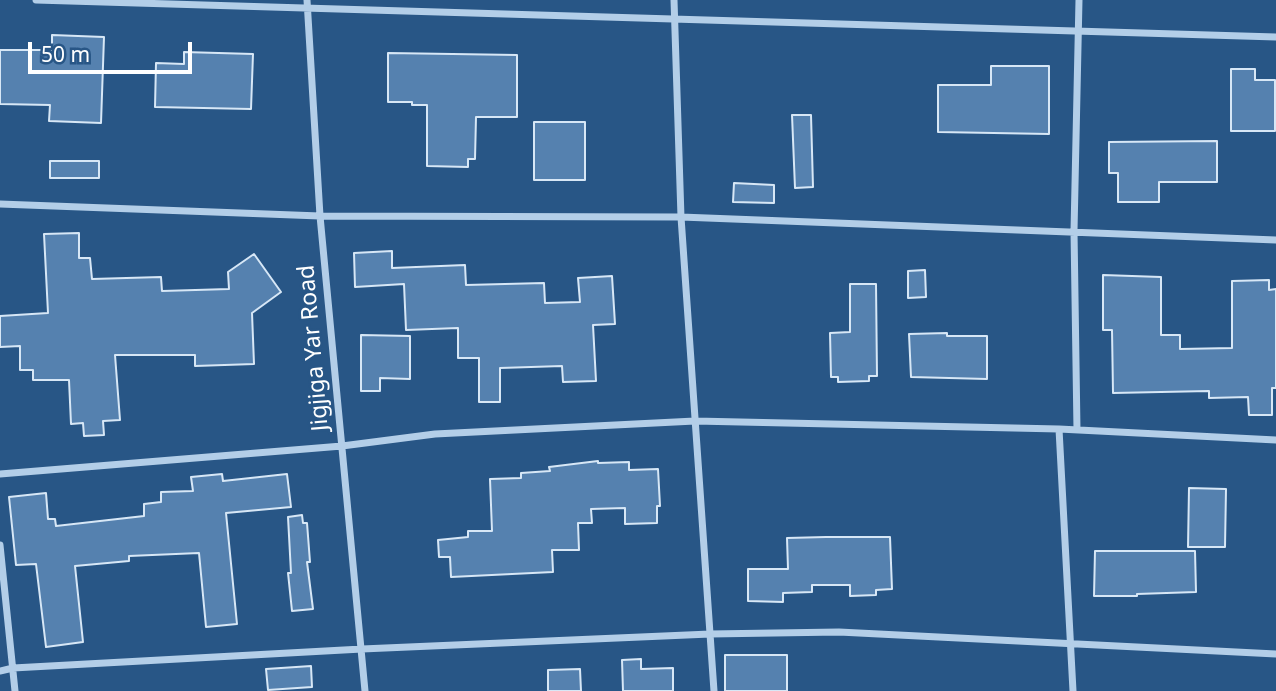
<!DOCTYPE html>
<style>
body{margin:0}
#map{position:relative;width:1276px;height:691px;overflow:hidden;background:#285686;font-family:"Noto Sans",sans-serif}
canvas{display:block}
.scale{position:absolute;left:28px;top:42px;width:164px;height:32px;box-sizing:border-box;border:4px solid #fff;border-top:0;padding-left:9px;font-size:21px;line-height:24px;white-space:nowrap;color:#fff;-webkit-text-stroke:5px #285686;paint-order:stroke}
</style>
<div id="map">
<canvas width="1276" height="691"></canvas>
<div class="scale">50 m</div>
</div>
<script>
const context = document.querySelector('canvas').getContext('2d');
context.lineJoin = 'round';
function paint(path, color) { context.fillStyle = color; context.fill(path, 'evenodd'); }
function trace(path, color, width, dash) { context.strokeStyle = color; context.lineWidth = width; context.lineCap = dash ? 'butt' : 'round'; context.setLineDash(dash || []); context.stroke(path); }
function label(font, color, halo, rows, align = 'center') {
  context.font = font + ' "Noto Sans",sans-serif'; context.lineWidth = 5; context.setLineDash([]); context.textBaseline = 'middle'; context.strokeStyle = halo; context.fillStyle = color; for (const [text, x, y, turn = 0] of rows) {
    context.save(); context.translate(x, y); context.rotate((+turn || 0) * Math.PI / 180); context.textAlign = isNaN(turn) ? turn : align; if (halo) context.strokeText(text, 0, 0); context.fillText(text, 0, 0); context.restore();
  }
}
const building = new Path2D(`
 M52,35l52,2 -3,86 -52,-2 1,-16 -50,-1v-54h52z
 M184,52l69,2 -2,55 -96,-2 1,-44 28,1z
 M388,53l129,2v62h-41l-1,42h-7v8l-41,-1v-61h-15v-3h-24z
 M991,66h58v68l-111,-2v-47h53z
 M1231,69h24v11h20v51h-44z
 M792,115h19l2,72 -18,1z
 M534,122h51v58h-51z
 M1217,141v41h-58v20h-41v-29h-9v-31z
 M50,161h49v17h-49z
 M734,183l40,2v18l-41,-1z
 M79,233v25h11l2,21 69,-2 1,14 67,-2 -1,-17 26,-18 27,38 -29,21 2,51 -59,2v-11h-80l5,65 -17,1 1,14 -20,1 -1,-13 -12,1 -2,-44h-36v-10h-13v-24l-20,1v-31l48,-3 -4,-79z
 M392,251v17l73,-3 1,20 78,-2 1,20 35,-1 -2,-24 34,-2 3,48 -22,1 3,56 -33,1 -1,-16 -62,2v34h-21v-44h-21v-30l-52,2 -2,-46 -49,3 -1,-34z
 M925,270l1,27 -18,1v-27z
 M1103,275l58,2v58h19v14l52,-1v-67l37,-1v10l7,-1v99h-4v27h-23l-1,-18 -39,1v-7l-96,2 -1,-63h-9z
 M850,284h26l1,92h-8v5l-31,1v-5h-7l-1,-44 20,-1z
 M947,333v3h40v43l-76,-2 -2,-43z
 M361,335l49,1v43l-30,-1v13h-19z
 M598,461v2l31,-1v8l29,-1 2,37h-3v17l-32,1v-16l-34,1 1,14h-14l1,27h-27l1,22 -102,5 -1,-20h-11l-1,-17 30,-3v-6h24l-2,-52 31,-1v-5l29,-2 -1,-4z
 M222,474l1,7 64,-7 4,33 -65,6 11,111 -31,3 -7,-74 -70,3v5l-54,5 8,76 -37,5 -10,-83 -20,1 -7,-68 37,-4 2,26h7l1,7 88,-10v-12l17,-2v-10l32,-1 -2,-14z
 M1189,488l37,1 -1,58h-37z
 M302,515l1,8h4l3,39h-3l6,47 -21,2 -4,-38h3l-3,-56z
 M826,537h64l2,52 -16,1v5l-26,1v-11h-38v7l-29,1v9l-35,-1v-32h40l-1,-31z
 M1095,551h100l1,41 -59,2v2h-43z
 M725,655h62v36h-62z
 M641,659v10l32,-1v23h-50l-1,-31z
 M311,666l1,21 -44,3 -2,-21z
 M580,669l1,22h-33v-21z`);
paint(building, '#5581af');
trace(building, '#d7e7f6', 2);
trace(new Path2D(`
 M36,0l1240,37
 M307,0l13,216 45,475
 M674,0l7,217 33,474
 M0,204l320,12 361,1 595,23
 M1059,429l14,262
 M1077,430l-3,-199 5,-231
 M0,474l342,-28 93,-12 260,-13 364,8 217,11
 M0,545l15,146
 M0,671l13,-3 349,-19 348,-15 129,-2 437,22`), '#b3cee8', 7);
label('23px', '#fff', '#285686', [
 ["Jigjiga Yar Road",314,348,-95]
]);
</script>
